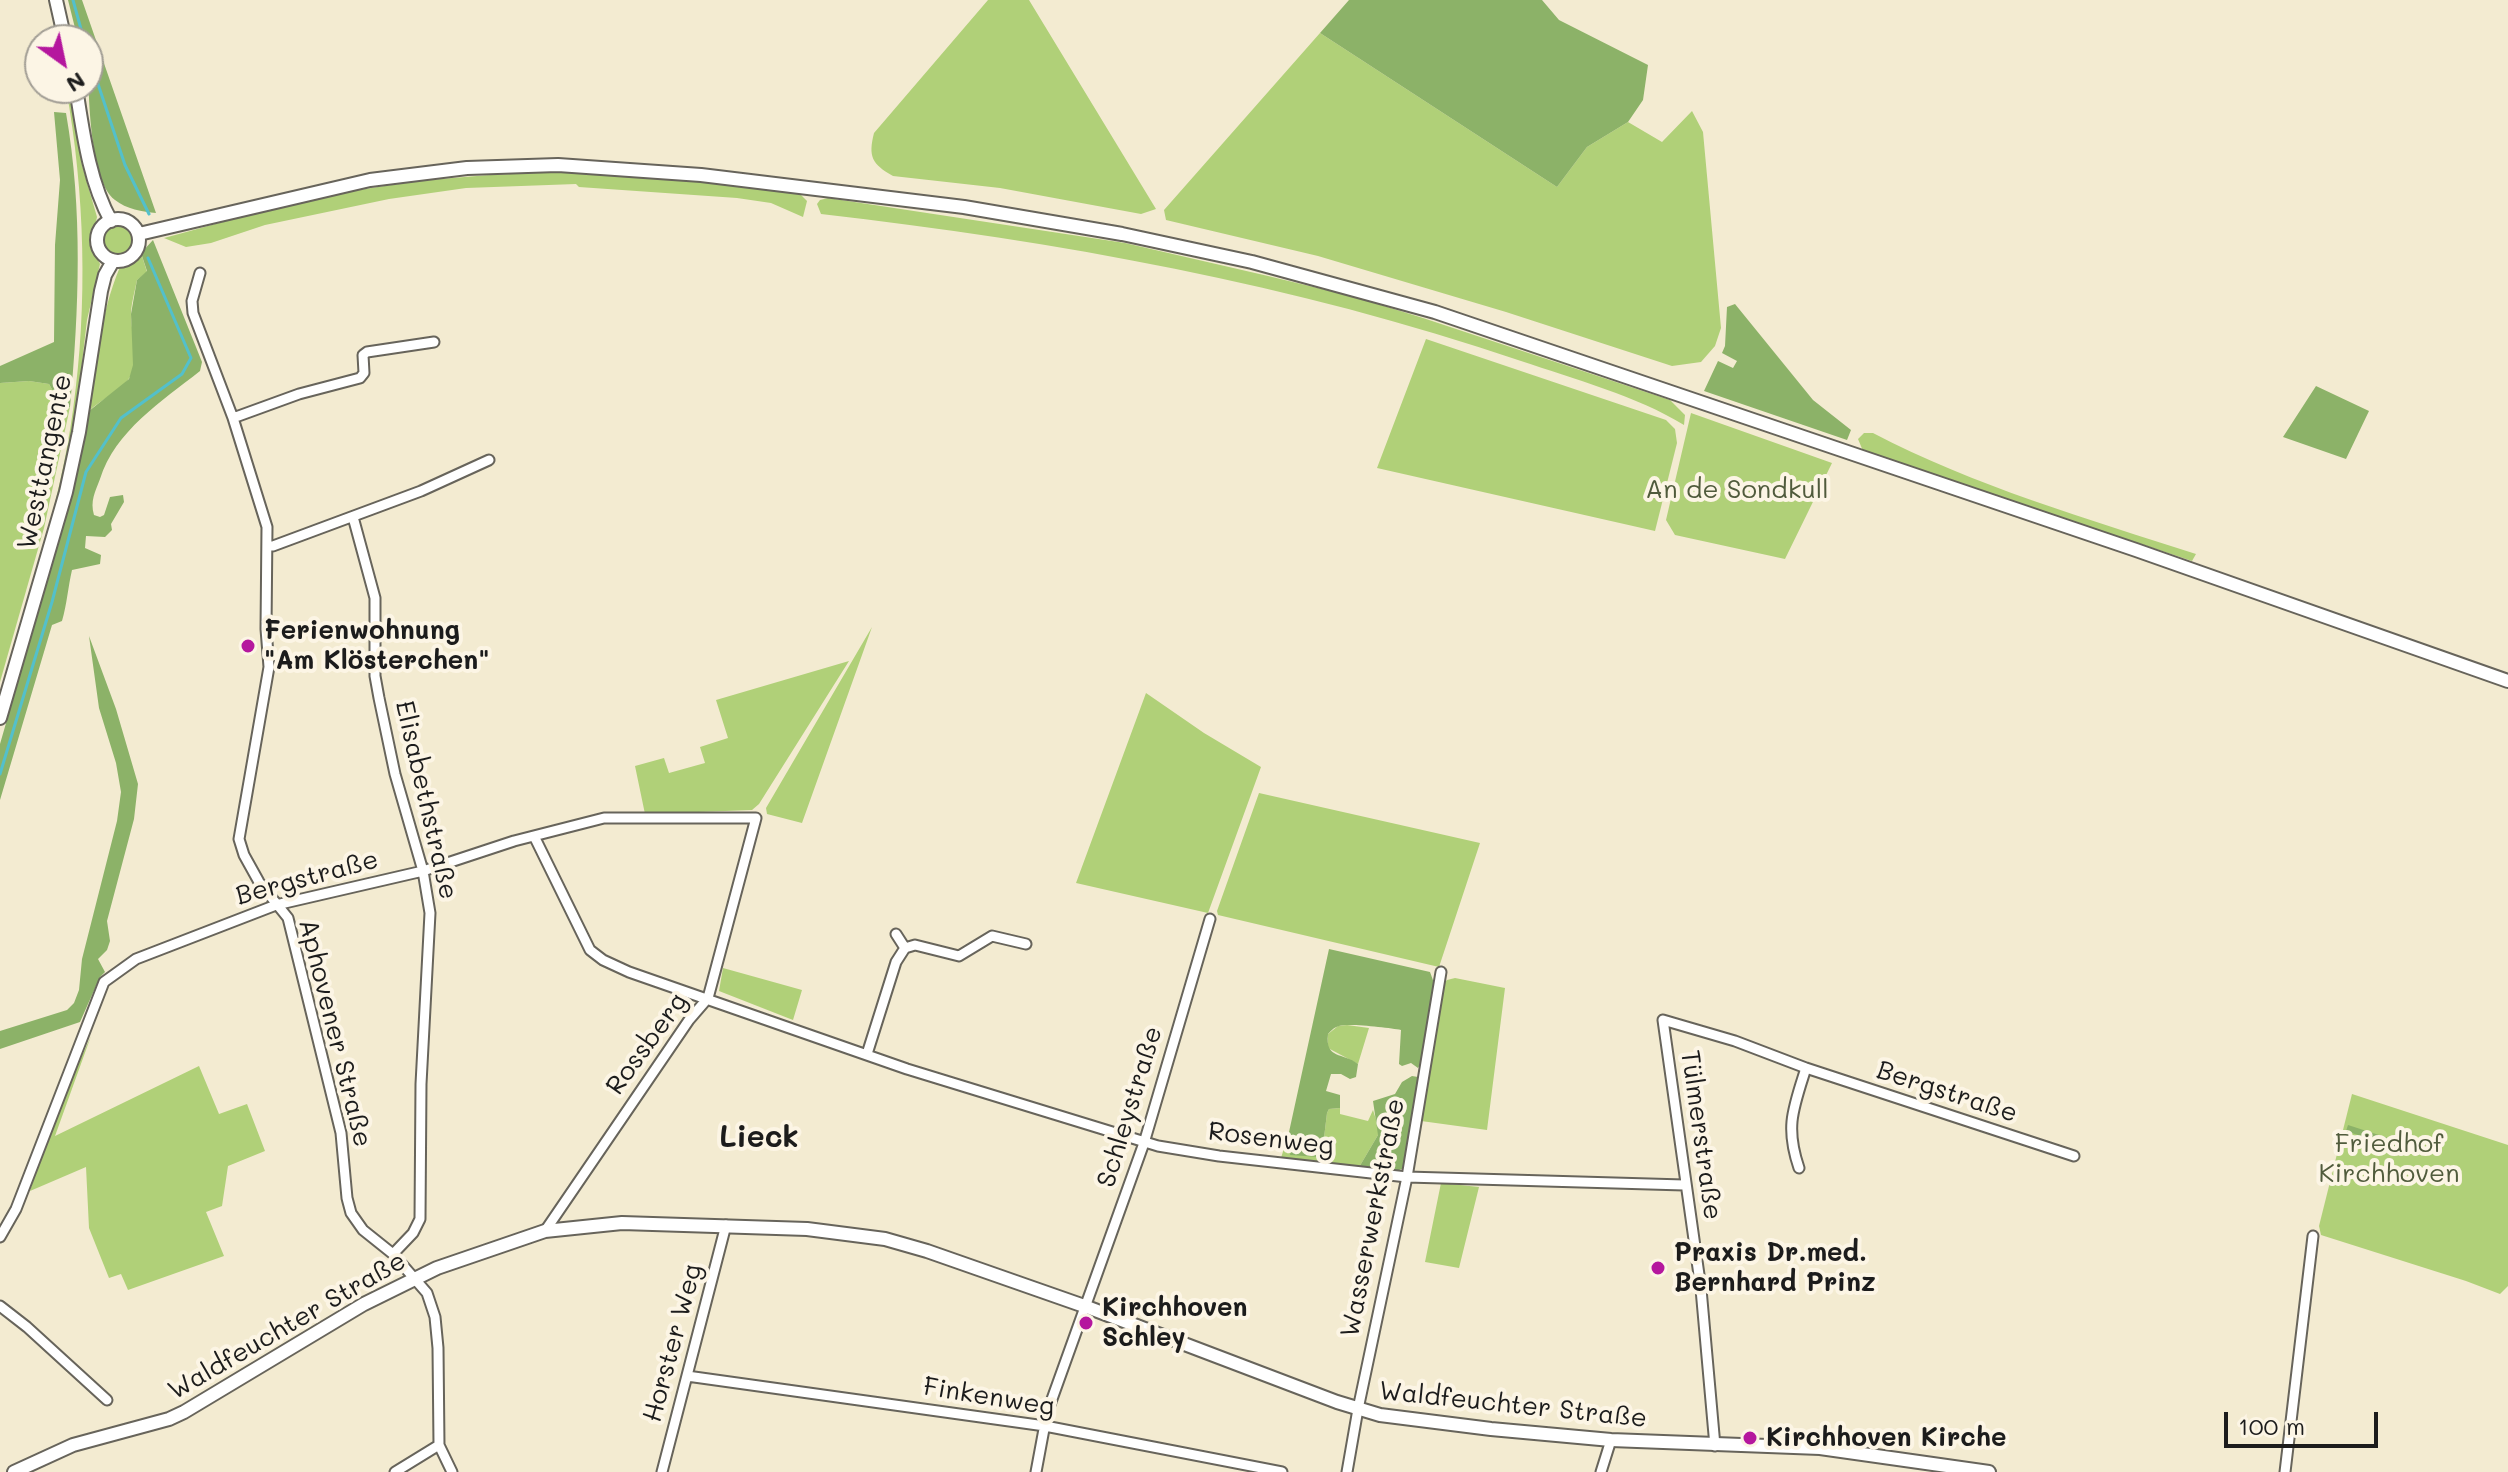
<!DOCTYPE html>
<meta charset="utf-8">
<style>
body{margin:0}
#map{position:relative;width:2508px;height:1472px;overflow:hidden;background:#f3ebd1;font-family:Mali,sans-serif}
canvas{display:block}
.north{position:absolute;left:24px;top:24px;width:80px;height:80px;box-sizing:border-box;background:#fcf5e5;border:2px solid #a29e95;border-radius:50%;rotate:147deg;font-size:22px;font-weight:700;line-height:32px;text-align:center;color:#1c1c1c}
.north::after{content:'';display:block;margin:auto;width:28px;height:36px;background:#b5179e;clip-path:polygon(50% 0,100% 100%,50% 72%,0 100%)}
.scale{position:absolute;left:2224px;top:1412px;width:154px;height:36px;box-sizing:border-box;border:4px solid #1c1c1c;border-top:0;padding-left:10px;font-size:24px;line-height:28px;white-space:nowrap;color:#1c1c1c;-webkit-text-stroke:6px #fcf5e5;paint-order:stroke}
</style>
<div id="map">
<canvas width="2508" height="1472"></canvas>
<div class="north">N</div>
<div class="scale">100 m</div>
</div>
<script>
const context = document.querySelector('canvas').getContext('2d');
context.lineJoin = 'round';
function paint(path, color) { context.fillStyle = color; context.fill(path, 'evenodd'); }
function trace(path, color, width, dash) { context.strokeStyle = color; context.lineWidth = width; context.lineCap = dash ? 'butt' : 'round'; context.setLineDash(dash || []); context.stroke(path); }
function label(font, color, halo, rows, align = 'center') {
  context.font = font + ' Mali,sans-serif'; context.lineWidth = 8; context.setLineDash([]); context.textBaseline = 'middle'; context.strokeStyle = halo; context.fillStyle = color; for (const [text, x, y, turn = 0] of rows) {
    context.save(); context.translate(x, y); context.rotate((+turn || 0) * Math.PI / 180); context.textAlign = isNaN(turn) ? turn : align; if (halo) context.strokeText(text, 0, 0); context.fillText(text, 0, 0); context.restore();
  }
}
paint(new Path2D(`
 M988,0h41l127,209 -15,5 -141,-26 -107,-12c-21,-12 -25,-19 -19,-43z
 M1320,33l237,154 30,-40 41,-25 34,20 30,-31 11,21 18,196 -6,18 -14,16 -29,4 -166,-54 -188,-56 -152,-36 -2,-10z
 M66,88h3l13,77 15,52 -6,28 9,19 -13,56 -11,95 -16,77 -60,212v-10c27,-93 60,-188 73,-284 15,-106 12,-217 -7,-322z
 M559,172l96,5 144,16 8,8 -4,16 -32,-14 -34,-5 -158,-11 -3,-3 -110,4 -77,11 -124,26 -54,18 -25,4 -22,-9c67,-18 133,-38 201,-49 64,-11 129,-15 194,-17z
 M828,198l297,45 143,33 87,21 68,21 247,82 15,15 -1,10c-47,-29 -110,-46 -163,-64 -226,-77 -464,-120 -700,-147l-4,-10 3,-4z
 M104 240a14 14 0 1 1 28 0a14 14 0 1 1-28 0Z
 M152,242l-11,11 6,19 -10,8c-2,10 -5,21 -6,31 -1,21 11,50 -3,69 -9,12 -28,20 -39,31 8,-49 11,-97 31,-144l13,-6z
 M1426,339l240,81 9,9 2,14 -22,88 -278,-63z
 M29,381l20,3 10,18 8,7 3,-2 -26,121 -44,154v-299z
 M1691,413l141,50 -47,96 -110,-24 -9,-15z
 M1864,433h9c101,53 215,86 323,121l-4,7 -329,-110 -5,-12z
 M872,627l-70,196 -35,-9 -1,-6z
 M849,661l-90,143 -7,6 -107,4 -10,-48 29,-8 5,15 36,-10 -5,-16 28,-9 -12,-38z
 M1146,693l58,40 57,34 -53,146 -132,-30z
 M1259,793l221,50 -41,124 -221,-52 -1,-4z
 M723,968l79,22 -9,30 -74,-29z
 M1455,978l50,10 -18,142 -66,-9 22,-136 4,-5z
 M1347,1025l22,3 -11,36 -30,-16v-14l10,-8z
 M91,1036l-36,100 144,-70 20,48 28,-10 18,47 -37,15 -6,40 -16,6 18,44 -96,34 -7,-16 -12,4 -20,-50 -3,-61 -56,24 17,-58z
 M2352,1094l156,51v141l-8,8 -34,-13 -145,-46 -2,-9z
 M1340,1108v6l28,7 5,-11 5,16v9l-20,34 -77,-11 8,-26 3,12 27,13 4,-11 4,-33 2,-4z
 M1441,1183l38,4 -20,81 -34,-6z`), '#b0d078');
paint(new Path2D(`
 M68,0h14l74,213c-13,-1 -30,-4 -41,-13 -28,-21 -27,-126 -27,-160h-10z
 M1349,0h193l17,20 89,45 -5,35 -15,22 -41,25 -30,40 -237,-154z
 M54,112l12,1c17,97 13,196 4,294l-11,3v-8l-10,-18 -20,-3 -29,2v-17l54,-24 1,-97 5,-65z
 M153,240l49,122 -2,9c-38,30 -85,60 -100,108 -5,13 -10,22 -6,36l6,2 4,-2 6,-18 13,-2 1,7 -13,22 1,6 -7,7 -19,-1 -1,12 16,7 -1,9 -28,6c-4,17 -5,34 -10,51l-10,4 -52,175v-56l68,-236 21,-97 40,-32 4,-14 -2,-51 6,-34 10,-9 -6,-18z
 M1735,304l78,96 38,30 -4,10 -143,-49 14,-30 15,7 4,-7 -15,-8 3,-7 2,-39z
 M2316,386l53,25 -23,48 -63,-22z
 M89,636l27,73 22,75 -4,35 -27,102 3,20 -3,9 -9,9 7,13 -5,5 -20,45 -80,27v-18l67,-21 7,-7 5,-13 3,-31 35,-138 4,-29 -5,-29 -17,-55z
 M1329,949l101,23 4,11 -13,80 -3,5 -7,-5 -9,3 -3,-2 2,-34c-11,-2 -52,-7 -62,-4 -6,2 -7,4 -11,8 -3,26 15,18 30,30l-2,13 -6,2 -9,-5h-10l-5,17 14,4v13l-11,1 -2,4 -4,33 -4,11 -29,-2 2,-11 -3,-12z
 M1412,1076l6,1 -11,86 -5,6 -6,2 -38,-2 20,-34 -5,-34 22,-7 7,-12z
 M2348,1125l71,23 -2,7 -71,-24z`), '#8cb268');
trace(new Path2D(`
 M73,0l11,40
 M88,54l37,111 24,49
 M0,774l52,-172 34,-130 35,-54 61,-44 9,-16 -43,-100`), '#53c0cb', 3);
const street = new Path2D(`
 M200,273l-8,28 1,12 40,105 34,109 -1,102 3,38 -30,172 5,16 15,27 29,36 53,215 6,65 4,15 12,17 30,24 34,39 8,24 3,31 1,97 13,27
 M233,418l66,-24 61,-16 4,-5 -1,-18 4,-3 67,-10
 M353,517l22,81v78l4,22 16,76 28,97 7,42 -9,171 -1,135 -7,14 -20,21
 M267,546h6l148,-55 68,-31
 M534,836l56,114 13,10 26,12 278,97 251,77 61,10 188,21 277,8
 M896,934l9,14
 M867,1054l29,-92 9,-14 10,-3 44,11 33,-20 34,8
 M1799,1168c-14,-41 -6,-59 7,-100
 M0,1237l16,-28 88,-227 32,-23 140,-54 147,-34 91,-30 90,-23h152l-48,180 -19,22 -144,211
 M0,1306l27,21 80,73
 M687,1376l358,50 237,46
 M1715,1446l-14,-157 -38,-269 72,21 71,27 268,88
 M395,1472l44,-27
 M662,1472l64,-247
 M1036,1472l11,-59 97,-270 66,-224
 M1347,1472l11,-63 49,-232 34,-205
 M1601,1472l10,-32
 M2285,1472l28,-236`);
const secondary = new Path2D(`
 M56,0l9,40
 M76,88c7,44 13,93 35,133
 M97 240a21 21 0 1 1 42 0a21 21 0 1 1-42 0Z
 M139,234l231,-54 97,-12 91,-3 143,10 263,32 158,27 130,28 183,50 701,238 372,131
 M0,718l66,-226 13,-60 22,-141 4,-16 8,-14
 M14,1472l59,-27 96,-26 15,-7 180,-108 73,-36 108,-37 77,-8 185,6 78,10 42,12 160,56 250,95 43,13 111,14 120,11 209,8 169,24`);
trace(street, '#67645b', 13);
trace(secondary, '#67645b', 16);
trace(street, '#fff', 9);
trace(secondary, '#fff', 12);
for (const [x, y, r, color] of [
 [248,646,8,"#b5179e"],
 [1658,1268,8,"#b5179e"],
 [1086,1323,8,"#b5179e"],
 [1750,1438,8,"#b5179e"]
]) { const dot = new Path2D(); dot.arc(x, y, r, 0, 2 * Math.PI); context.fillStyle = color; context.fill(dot); trace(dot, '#fcf5e5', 3); }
label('26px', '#1c1c1c', '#fcf5e5', [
 ["Westtangente",45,462,-78],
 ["Elisabethstraße",426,800,77],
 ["Bergstraße",307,878,-15],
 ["Aphovener Straße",335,1033,76],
 ["Rossberg",647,1044,-54],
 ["Bergstraße",1947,1092,18],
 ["Schleystraße",1130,1107,-73],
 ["Tülmerstraße",1701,1135,82],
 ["Rosenweg",1271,1139,7],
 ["Wasserwerkstraße",1373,1218,-79],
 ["Waldfeuchter Straße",287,1326,-30],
 ["Horster Weg",673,1343,-75],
 ["Finkenweg",989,1397,9],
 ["Waldfeuchter Straße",1513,1405,6]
]);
label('26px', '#505b3c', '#fcf5e5', [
 ["An de Sondkull",1737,490],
 ["Friedhof",2389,1144],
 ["Kirchhoven",2389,1174]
]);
label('bold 26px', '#1c1c1c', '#fcf5e5', [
 ["Ferienwohnung",264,631],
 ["\"Am Klösterchen\"",264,661],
 ["Praxis Dr.med.",1674,1253],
 ["Bernhard Prinz",1674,1283],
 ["Kirchhoven",1102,1308],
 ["Schley",1102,1338],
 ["Kirchhoven Kirche",1766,1438]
], 'left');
label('bold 30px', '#1c1c1c', '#fcf5e5', [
 ["Lieck",759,1138]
]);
</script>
